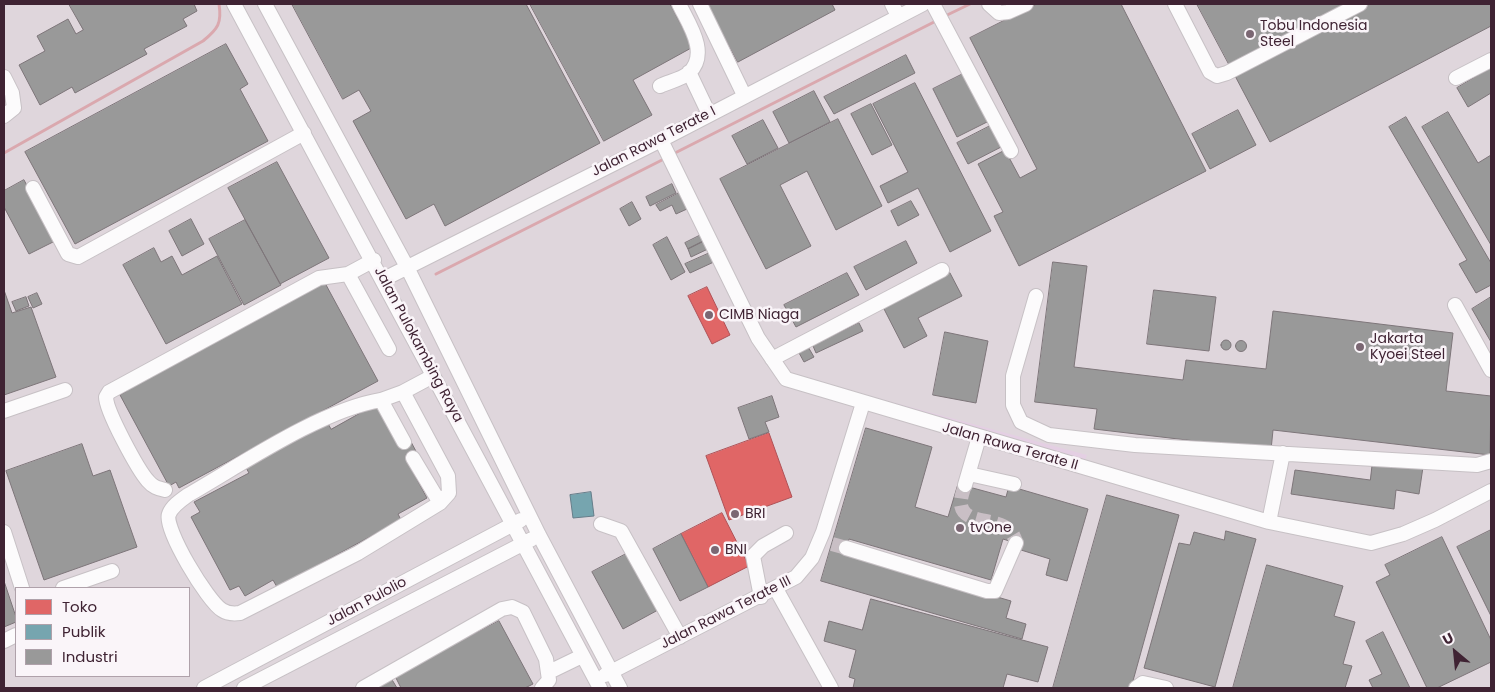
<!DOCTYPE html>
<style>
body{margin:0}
#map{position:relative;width:1495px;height:692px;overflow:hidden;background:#ebe6ea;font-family:Poppins,sans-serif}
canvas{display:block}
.frame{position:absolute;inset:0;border:5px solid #3f2333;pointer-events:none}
.legend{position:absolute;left:15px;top:587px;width:175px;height:90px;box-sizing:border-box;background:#faf5f9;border:1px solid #afa1aa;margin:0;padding:6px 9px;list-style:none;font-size:15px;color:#3f2333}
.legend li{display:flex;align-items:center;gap:10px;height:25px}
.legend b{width:25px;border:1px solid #afa1aa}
.north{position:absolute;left:1430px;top:627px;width:50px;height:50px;-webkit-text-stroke:4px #faf5f9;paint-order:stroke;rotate:332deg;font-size:14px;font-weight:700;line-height:20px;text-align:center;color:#3f2333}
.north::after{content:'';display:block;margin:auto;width:18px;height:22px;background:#3f2333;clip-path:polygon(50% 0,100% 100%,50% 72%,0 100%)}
</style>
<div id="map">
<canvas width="1495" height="692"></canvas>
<div class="frame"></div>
<ul class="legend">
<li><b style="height:14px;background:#e06666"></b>Toko</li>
<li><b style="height:14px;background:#76a5af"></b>Publik</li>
<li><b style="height:14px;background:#999"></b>Industri</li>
</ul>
<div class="north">U</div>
</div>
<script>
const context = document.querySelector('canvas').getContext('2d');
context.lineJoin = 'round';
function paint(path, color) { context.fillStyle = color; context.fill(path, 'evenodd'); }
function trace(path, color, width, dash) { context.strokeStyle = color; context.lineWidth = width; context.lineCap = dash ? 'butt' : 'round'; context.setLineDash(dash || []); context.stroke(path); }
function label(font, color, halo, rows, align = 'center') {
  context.font = font + ' Poppins,sans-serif'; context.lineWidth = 5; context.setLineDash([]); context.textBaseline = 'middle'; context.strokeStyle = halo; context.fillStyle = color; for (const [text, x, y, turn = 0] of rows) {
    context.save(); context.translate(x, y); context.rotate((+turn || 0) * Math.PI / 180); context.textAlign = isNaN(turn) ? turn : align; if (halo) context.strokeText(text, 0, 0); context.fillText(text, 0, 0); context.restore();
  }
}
paint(new Path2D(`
 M4,4h1487v684h-1487zM16,588h173v88h-173z`), '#dfd6dc');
paint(new Path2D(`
 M866,395l221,60 -5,12 -219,-64z`), '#e4cfe3');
const shops = new Path2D(`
 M707,287l23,48 -18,9 -24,-48z
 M769,433l23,64 -63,23 -23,-64z
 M722,513l27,53 -41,21 -27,-53z`);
paint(shops, '#e06666');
trace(shops, '#b05257', 1);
const public = new Path2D(`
 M591,492l3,24 -21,2 -3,-23z`);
paint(public, '#76a5af');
trace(public, '#667e8a', 1);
const industry = new Path2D(`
 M69,4h125l3,7 -14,8 4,7 -43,23 3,5 -72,39 -3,-6 -32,18 -21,-40 26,-14 -8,-15 31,-17 8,15 7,-4z
 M292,4h234l74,139 -155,83 -11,-22 -28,15 -53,-98 18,-10 -12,-21 -16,9z
 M530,4h140l23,43 -60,33 19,35 -48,26z
 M707,4h125l3,6 -97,52z
 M1037,4h84l85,167 -187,95 -25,-50 9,-4 -25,-48 27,-14 15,28 17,-9 -67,-131z
 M1197,4h148l-116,60z
 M1369,4h122v22l-221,116 -36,-68z
 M226,44l22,40 -8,5 28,52 -193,103 -50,-92z
 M906,55l9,18 -81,41 -10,-17z
 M1491,68v25l-23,14 -11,-19z
 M967,72l24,48 -34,17 -24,-48z
 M915,83l76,148 -41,21 -32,-64 -30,15 -8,-17 28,-14 -35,-68z
 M814,91l16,31 -41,21 -16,-31z
 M871,104l21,41 -20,10 -21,-41z
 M1238,110l18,35 -46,24 -18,-35z
 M1448,112l30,51 13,-8v90l-69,-118z
 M1406,117l85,146v22l-15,8 -17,-29 8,-4 -78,-133z
 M838,119l44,87 -46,24 -29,-59 -27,14 31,61 -45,23 -46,-90z
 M763,120l15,28 -31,16 -15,-28z
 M994,124l11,21 -37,19 -11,-21z
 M277,162l52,96 -49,26 -52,-96z
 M24,180l33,60 -28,14 -25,-47v-16z
 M672,184l4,9 -26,13 -4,-9z
 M679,193l8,16 -11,5 -4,-9 -12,6 -4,-6z
 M911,201l8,14 -21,11 -7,-15z
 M632,202l9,17 -12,7 -9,-17z
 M191,219l13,25 -22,12 -13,-25z
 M245,220l36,65 -37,20 -35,-66z
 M703,234l3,6 -18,9 -3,-6z
 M667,237l18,35 -14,8 -18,-35z
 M706,240l4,8 -19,9 -3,-8z
 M906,241l11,22 -51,27 -12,-23z
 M154,248l7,14 11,-6 10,19 35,-19 25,48 -76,40 -43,-79z
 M712,252l4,9 -26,12 -5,-9z
 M1053,262l34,4 -13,101 109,13 3,-20 80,9 7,-58 180,22 -7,58 45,5 -1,59 -217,-25 -2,20 -177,-21 3,-20 -62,-7z
 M847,273l12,22 -63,32 -12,-22z
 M950,273l12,23 -44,22 9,18 -23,12 -21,-41z
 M325,283l53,98 -199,107 -3,-6 -7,4 -49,-91 7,-4 -3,-6 60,-26z
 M4,290l8,23 19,-6 25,70 -52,18z
 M1154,290l62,7 -7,54 -62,-7z
 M37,293l5,11 -9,4 -5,-11z
 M26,297l3,9 -13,5 -4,-9z
 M1491,297v45l-19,-33z
 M859,323l4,8 -47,22 -3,-7z
 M945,332l43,9 -12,62 -43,-8z
 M1221 345a5 5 0 1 1 10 0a5 5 0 1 1-10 0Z
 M1235.5 346a5.5 5.5 0 1 1 11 0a5.5 5.5 0 1 1-11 0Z
 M807,345l7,12 -10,5 -6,-11z
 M772,396l7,21 -14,5 4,10 -20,7 -11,-31z
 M377,404l33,36 8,15 -11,6 20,37 -29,16 3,6 -124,67 -4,-7 -28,16 -6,-10 -9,4 -39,-73 9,-5 -6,-10 55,-29 -4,-7 82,-44 4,7z
 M866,428l66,19 -17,60 33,10 10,-33 48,13 3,-11 79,23 -21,72 -21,-6 4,-16 -29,-9 1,-5 -19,-6 -12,41 -142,-41 -4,14 166,48 -5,17 20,6 -4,15 -201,-58z
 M82,444l11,32 17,-6 27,77 -93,33 -38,-109z
 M1373,460l50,7 -4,27 -23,-4 -2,19 -103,-15 4,-24 75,10z
 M1107,495l72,20 -48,173h-78z
 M1491,530v86l-34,-69z
 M1226,531l30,8 -41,148 -71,-19 35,-125 11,2 4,-13 30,8z
 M681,534l27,53 -28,14 -27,-52z
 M1442,537l49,103v22l-54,26h-10l-51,-106 14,-7 -5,-10z
 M628,553l30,57 -35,19 -31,-57z
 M1267,565l76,21 -9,30 21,6 -12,42 9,2 -7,22h-112z
 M4,581l12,36v5l-12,5z
 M871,599l177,48 -10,35 -31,-8 -4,14h-150l2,-9 -6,-2 7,-27 -32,-9 5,-20 33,9z
 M499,621l34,63 -8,4h-124l-6,-12z
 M1383,632l27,56h-37l-4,-8 13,-6 -16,-33z
 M391,678l6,10h-25z`);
paint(industry, '#999');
trace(industry, '#7e767a', 1);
trace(new Path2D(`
 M943,17l27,-13
 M4,153l199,-112c15,-12 19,-18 16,-37
 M671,155l267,-135
 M436,274l230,-116`), '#daa8ae', 3);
trace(new Path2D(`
 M965,485c-2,6 -5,14 -4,20 4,24 49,7 55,38
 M832,544l14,4`), '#c9bfc5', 14, [14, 7]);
const minor = new Path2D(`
 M234,4c123,227 244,456 366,684
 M265,4l142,263 132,268 81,153
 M700,4l44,91
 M892,4l6,12
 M933,4l78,147
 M989,4l10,9 9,-1 18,-8
 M1175,4l35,68 7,4 10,-3 133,-69
 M689,72l20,42
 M4,77l8,16 2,15 -10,8
 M1456,78l35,-18
 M660,86c8,-4 22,-7 29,-13 21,-20 -1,-50 -10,-69
 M661,140l97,198 28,41 483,143 102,21 32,-9 32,-14 56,-29
 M33,188l35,66 10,3 226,-124
 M374,260l-26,14 41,75
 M384,279l277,-139 262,-136
 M1036,296l-23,80v29l8,17 28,13 86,10 342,20 14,-4
 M1455,305l36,65
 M772,359l170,-89
 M403,392l-22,8 23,42
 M381,400c-60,10 -139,64 -193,95 -7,5 -16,11 -19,19 -6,14 39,88 53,96 6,4 11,4 18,3l118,-60 82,-50 9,-10 -1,-17 -45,-84 30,-16
 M4,411l61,-21
 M413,458l27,45
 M969,474l45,10
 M965,485l14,-48
 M165,490c-8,-2 -12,-3 -17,-9 -10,-11 -42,-70 -42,-84l3,-5 210,-114 29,-4
 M1269,522l14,-69
 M601,524l20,7 59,106
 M4,532l18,56
 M846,548l141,43h8l21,-48
 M63,588l49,-17
 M776,589l55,99
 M761,597l-8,-41 10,-10 23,-13
 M4,641l12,-6
 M549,672l33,-16
 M605,675l191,-98 16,-19 11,-26 40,-129
 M204,688l317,-168
 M244,688l288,-149
 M363,688l139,-79 10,-2 11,5 23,47 3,21 -7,8
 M1136,688l7,-5 23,5`);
trace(minor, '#c7c1c5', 16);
trace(minor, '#fcfbfc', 14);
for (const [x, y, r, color] of [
 [1250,34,5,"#7b6773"],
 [709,315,5,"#7b6773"],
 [1360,347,5,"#7b6773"],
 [735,514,5,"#7b6773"],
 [960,528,5,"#7b6773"],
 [715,550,5,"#7b6773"]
]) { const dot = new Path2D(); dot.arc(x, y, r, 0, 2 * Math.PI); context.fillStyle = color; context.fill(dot); trace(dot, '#faf5f9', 2); }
label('14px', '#3f2333', '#faf5f9', [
 ["Tobu Indonesia",1260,26],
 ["Steel",1260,42],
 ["CIMB Niaga",719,315],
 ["Jakarta",1370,339],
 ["Kyoei Steel",1370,355],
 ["BRI",745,514],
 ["tvOne",970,528],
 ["BNI",725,550]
], 'left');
label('14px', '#3f2333', '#faf5f9', [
 ["Jalan Rawa Terate I",654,142,-27],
 ["Jalan Pulokambing Raya",418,345,62],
 ["Jalan Rawa Terate II",1010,447,16],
 ["Jalan Pulolio",367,602,-28],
 ["Jalan Rawa Terate III",726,613,-27]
]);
</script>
